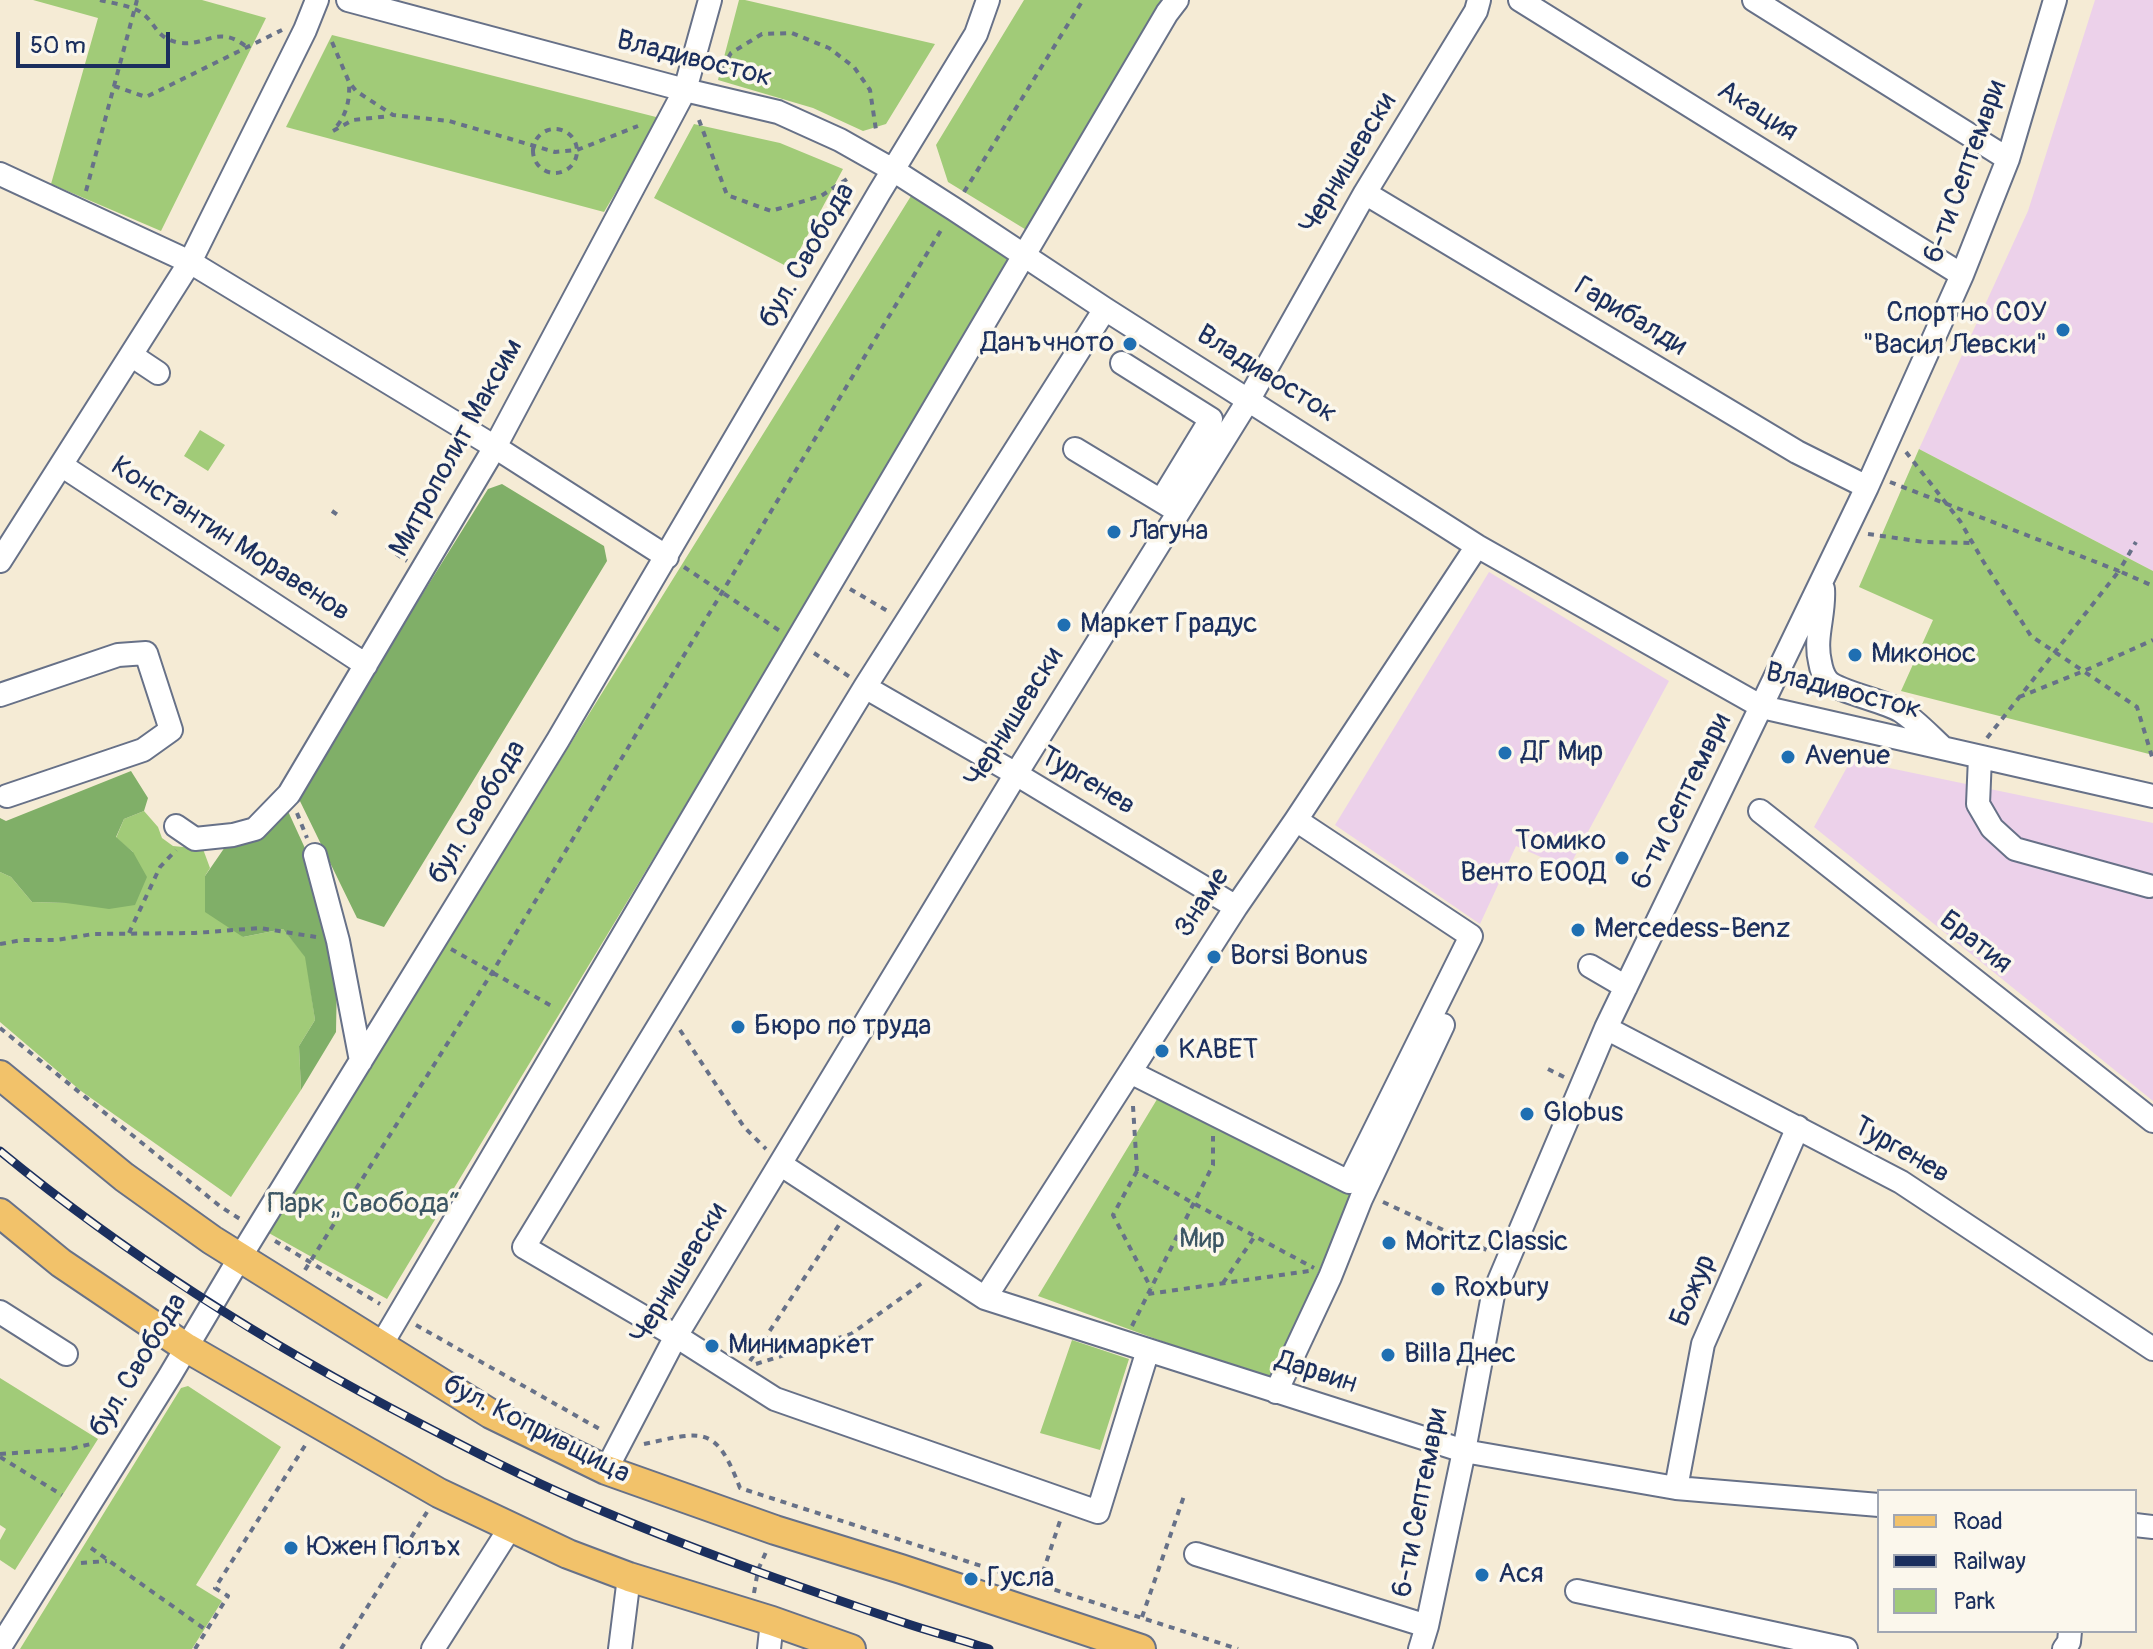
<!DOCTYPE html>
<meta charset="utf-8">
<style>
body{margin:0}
#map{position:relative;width:2153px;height:1649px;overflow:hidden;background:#f5ebd5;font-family:Pangolin,sans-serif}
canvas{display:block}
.legend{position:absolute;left:1877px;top:1489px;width:260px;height:144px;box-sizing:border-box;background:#fbf7ec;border:2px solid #a1a7b3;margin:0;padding:10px 14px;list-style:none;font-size:24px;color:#1b2f5e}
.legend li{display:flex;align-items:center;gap:16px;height:40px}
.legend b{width:40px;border:2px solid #a1a7b3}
.scale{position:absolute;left:16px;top:32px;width:154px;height:36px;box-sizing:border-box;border:4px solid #1b2f5e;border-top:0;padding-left:10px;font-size:24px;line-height:28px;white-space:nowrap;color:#1b2f5e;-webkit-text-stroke:6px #fbf7ec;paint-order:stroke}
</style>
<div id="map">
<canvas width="2153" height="1649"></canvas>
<ul class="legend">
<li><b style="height:10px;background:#f2c26a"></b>Road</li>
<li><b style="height:10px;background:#1b2f5e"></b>Railway</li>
<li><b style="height:22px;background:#a1cb78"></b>Park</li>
</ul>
<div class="scale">50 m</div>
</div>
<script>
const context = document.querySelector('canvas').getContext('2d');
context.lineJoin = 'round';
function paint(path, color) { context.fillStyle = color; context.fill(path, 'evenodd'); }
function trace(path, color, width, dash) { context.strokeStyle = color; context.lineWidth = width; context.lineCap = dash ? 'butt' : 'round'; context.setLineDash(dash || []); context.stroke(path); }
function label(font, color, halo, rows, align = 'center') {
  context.font = font + ' Pangolin,sans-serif'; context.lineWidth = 7; context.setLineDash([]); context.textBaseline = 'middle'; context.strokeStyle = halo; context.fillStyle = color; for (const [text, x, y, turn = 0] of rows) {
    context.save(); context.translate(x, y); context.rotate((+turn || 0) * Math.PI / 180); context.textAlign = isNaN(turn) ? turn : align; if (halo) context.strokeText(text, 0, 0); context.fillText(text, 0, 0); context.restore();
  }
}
paint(new Path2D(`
 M2095,0h58v571l-234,-122 109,-238z
 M1489,572l180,109 -101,188 -52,-23 -36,78 -145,-99z
 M1851,760l302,63v278l-339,-274z`), '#ecd1ea');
paint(new Path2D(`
 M33,0h169l64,18 -105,213 -110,-47 47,-166z
 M739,0h6l190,44 -49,80 -23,7 -50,-23 -95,-28z
 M1024,0h143l-139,231 -80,-49 -12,-37z
 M332,35l328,83 -56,94 -318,-85z
 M694,124l86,19 63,26 -53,99 -136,-70z
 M911,196l104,64 -628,1039 -120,-67z
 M200,430l25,15 -17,26 -24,-15z
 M1919,449l234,122v184l-252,-64 32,-71 -74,-33z
 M144,811l14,16 4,11 11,8 30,3 7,19 -5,8 38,61 40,-8 23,28 9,63 -16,26 2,44 -70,107 -150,-106 -81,-69v-150l11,5 21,25 34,1 67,-51 -17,-14 8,-19z
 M1159,1096l194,96 -82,189 -233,-85z
 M1072,1340l57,19 -29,91 -60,-17z
 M0,1378l98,61 -83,131 -15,-10v-20l6,-11 -6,-4z
 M188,1386l93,61 -85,138 26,16 -30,48h-172l161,-261z`), '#a1cb78');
paint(new Path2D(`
 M502,484l102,62 3,15 -223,366 -27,-9 -60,-123 191,-306z
 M131,771l17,27 -4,13 -20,8 -8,18 17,15 14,25 -12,28 -26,4 -43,-6 -34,-1 -21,-25 -11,-5v-54l6,3z
 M287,809l22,48 28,118 -1,57 -35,58 -2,-44 16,-26 -10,-63 -22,-28 -40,8 -38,-25v-36l20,-29z`), '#80af68');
const minor = new Path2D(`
 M348,0l337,90 93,22 62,28 53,30 61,39 151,100 372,237 285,161 391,89
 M1520,0l442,275
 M1754,0l254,159
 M0,174l190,88 305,185 172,110
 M1365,193l432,259 70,35
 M1105,309l-240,378 -341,560 152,89 99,63 323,113 50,-162
 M131,355l27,18
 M1122,363l89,56 -50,82
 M1075,449l96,58
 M61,465l305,200
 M0,561l190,-299 115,-232 12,-30
 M1823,589c2,25 -9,48 -3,73 1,6 3,13 7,18 10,12 56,20 74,31 15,10 28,24 42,37
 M865,687l151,87 220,133
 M0,695l118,-40 28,-2 25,77 -28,20 -136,46
 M1980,757l-2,47 14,24 23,21 134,37
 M1760,811l393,310
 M176,826l19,13 38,-4 22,-6 34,-35 206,-347 190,-357 25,-90
 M315,855l23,86 23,120
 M1590,966l36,21
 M1606,1028l295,154 252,167
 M1130,1072l219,110 122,-246 -175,-116
 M780,1164l205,134 479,153 212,37 203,17
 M985,1298l251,-391 60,-87 181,-274
 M0,1312l66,42
 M380,1347l787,-1334 10,-13
 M1276,1392l54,-115 31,-78 82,-174
 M606,1470l70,-134 340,-562 233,-375 116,-206 111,-182 3,-11
 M1676,1488l27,-144 95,-217
 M2135,1525l18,2
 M1196,1554l231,72
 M1577,1591l269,58
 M0,1647l169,-270 70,-118 319,-519 321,-547 97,-159 12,-34
 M433,1649l77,-121
 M620,1649l9,-72
 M769,1649l3,-28
 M1420,1649l7,-23 37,-175 29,-156 113,-267 261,-541 95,-212 46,-116 47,-159
 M2064,1649l5,-7 1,-11`);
const major = new Path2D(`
 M0,1075l124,102 88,63 279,174 115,56 169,60 126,39 240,80
 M0,1213l61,50 126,85 252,145 129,61 61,23 143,44 79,28`);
trace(minor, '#677188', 26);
trace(major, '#677188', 32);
trace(new Path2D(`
 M100,0c12,3 26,5 37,10 20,10 16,29 44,33 27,3 36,-19 66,4
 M332,42l17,40 7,9 37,24 56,6 106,31 22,-2 61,-24
 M722,68l9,-15 31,-19 30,-1 37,15 25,19 16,23 6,40
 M114,86l32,11 136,-67
 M699,120l28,75 44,16 50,-15 29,-19
 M337,126c10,-13 13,-27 12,-44
 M533 151a22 22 0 1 1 44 0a22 22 0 1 1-44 0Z
 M333,131l20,-11 37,-4
 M86,191l51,-191
 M964,192l119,-192
 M1906,452l54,69 23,40 48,75 106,71 16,53
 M1890,482l229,89 17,-29
 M332,511l7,5
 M1868,534l56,8 49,1
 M386,547l21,14
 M684,567l96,64
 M850,589l41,24
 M814,653l36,24
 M2019,697l65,-26 69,-31
 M1987,738l132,-167 34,15
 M297,813l10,25
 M129,933l31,-66 16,-17
 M0,944l22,-4h35l36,-6 102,-1 65,-5 56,9
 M451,949l104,59
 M0,1028l221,179 19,12
 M680,1030l64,97 22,22
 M1548,1069l16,8
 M1133,1106l4,65 56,32 121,65
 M1137,1171l-24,44 38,73
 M1383,1202l108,50
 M275,1241l105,63
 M305,1270l188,-299 450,-744
 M1223,1283l32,-47
 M1148,1294l65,-129v-29
 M416,1325l187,106
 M1132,1326l16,-32 161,-23
 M750,1361l89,-136
 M756,1364l95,-30 71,-51
 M644,1444c60,-13 72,-19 96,44l498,161
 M0,1454l70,-5 25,-6
 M0,1457l62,38
 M91,1548l115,82
 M81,1563l26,-2
 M1039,1584l22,-66
 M754,1593l4,-23 8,-18
 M1142,1617l42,-121
 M195,1649l33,-53 -13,-8 91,-144
 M341,1649l86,-137`), '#677188', 4, [6, 6]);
trace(minor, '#fff', 22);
trace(major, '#f2c26a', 28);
const rail = new Path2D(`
 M0,1151c131,108 270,195 421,273 52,27 104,54 158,77 106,46 220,86 329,123 27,9 55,16 81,25`);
trace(rail, '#1b2f5e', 9);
trace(rail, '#fbf7ec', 6, [18]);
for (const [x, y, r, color] of [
 [2063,330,8,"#1f6fb2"],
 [1130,344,8,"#1f6fb2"],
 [1114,532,8,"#1f6fb2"],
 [1064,625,8,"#1f6fb2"],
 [1855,655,8,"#1f6fb2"],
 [1505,753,8,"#1f6fb2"],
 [1788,757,8,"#1f6fb2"],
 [1622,858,8,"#1f6fb2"],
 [1578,930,8,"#1f6fb2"],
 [1214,957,8,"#1f6fb2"],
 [738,1027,8,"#1f6fb2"],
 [1162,1051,8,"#1f6fb2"],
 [1527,1114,8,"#1f6fb2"],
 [1389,1243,8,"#1f6fb2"],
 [1438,1289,8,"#1f6fb2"],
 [712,1346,8,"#1f6fb2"],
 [1388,1355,8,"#1f6fb2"],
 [291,1548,8,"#1f6fb2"],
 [1482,1575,8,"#1f6fb2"],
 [971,1579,8,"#1f6fb2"]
]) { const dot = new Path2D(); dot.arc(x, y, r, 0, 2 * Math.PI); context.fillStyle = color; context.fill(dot); trace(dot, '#fbf7ec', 3); }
label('28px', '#1b2f5e', '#fbf7ec', [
 ["Владивосток",694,60,14],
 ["Акация",1757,112,32],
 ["Чернишевски",1349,164,-59],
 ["6-ти Септември",1966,172,-70],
 ["бул. Свобода",808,256,-60],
 ["Гарибалди",1630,317,31],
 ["Владивосток",1266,375,32],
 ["Митрополит Максим",457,448,-61],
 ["Константин Моравенов",230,540,33],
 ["Владивосток",1843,692,14],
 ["Чернишевски",1015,718,-58],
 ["Тургенев",1087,782,31],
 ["6-ти Септември",1682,802,-64],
 ["бул. Свобода",478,813,-59],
 ["Знаме",1203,903,-57],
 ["Братия",1975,943,38],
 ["Тургенев",1901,1151,30],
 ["Чернишевски",680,1274,-59],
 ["Божур",1694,1291,-67],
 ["бул. Свобода",139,1366,-59],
 ["Дарвин",1316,1373,18],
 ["бул. Копривщица",536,1430,27],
 ["6-ти Септември",1421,1503,-79]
]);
label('28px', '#1b2f5e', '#fbf7ec', [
 ["Спортно СОУ",2047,314,"right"],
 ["\"Васил Левски\"",2047,346,"right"],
 ["Данъчното",1114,344,"right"],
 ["Лагуна",1130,532],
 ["Маркет Градус",1080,625],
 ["Миконос",1871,655],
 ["ДГ Мир",1521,753],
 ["Avenue",1804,757],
 ["Томико",1606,842,"right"],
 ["Венто ЕООД",1606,874,"right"],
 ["Mercedess-Benz",1594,930],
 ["Borsi Bonus",1230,957],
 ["Бюро по труда",754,1027],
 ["KABET",1178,1051],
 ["Globus",1543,1114],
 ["Moritz Classic",1405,1243],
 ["Roxbury",1454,1289],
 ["Минимаркет",728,1346],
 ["Billa Днес",1404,1355],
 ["Южен Полъх",307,1548],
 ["Ася",1498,1575],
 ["Гусла",987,1579]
], 'left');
label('28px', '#3c5664', '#fbf7ec', [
 ["Парк „Свобода“",364,1205],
 ["Мир",1202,1240]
]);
</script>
